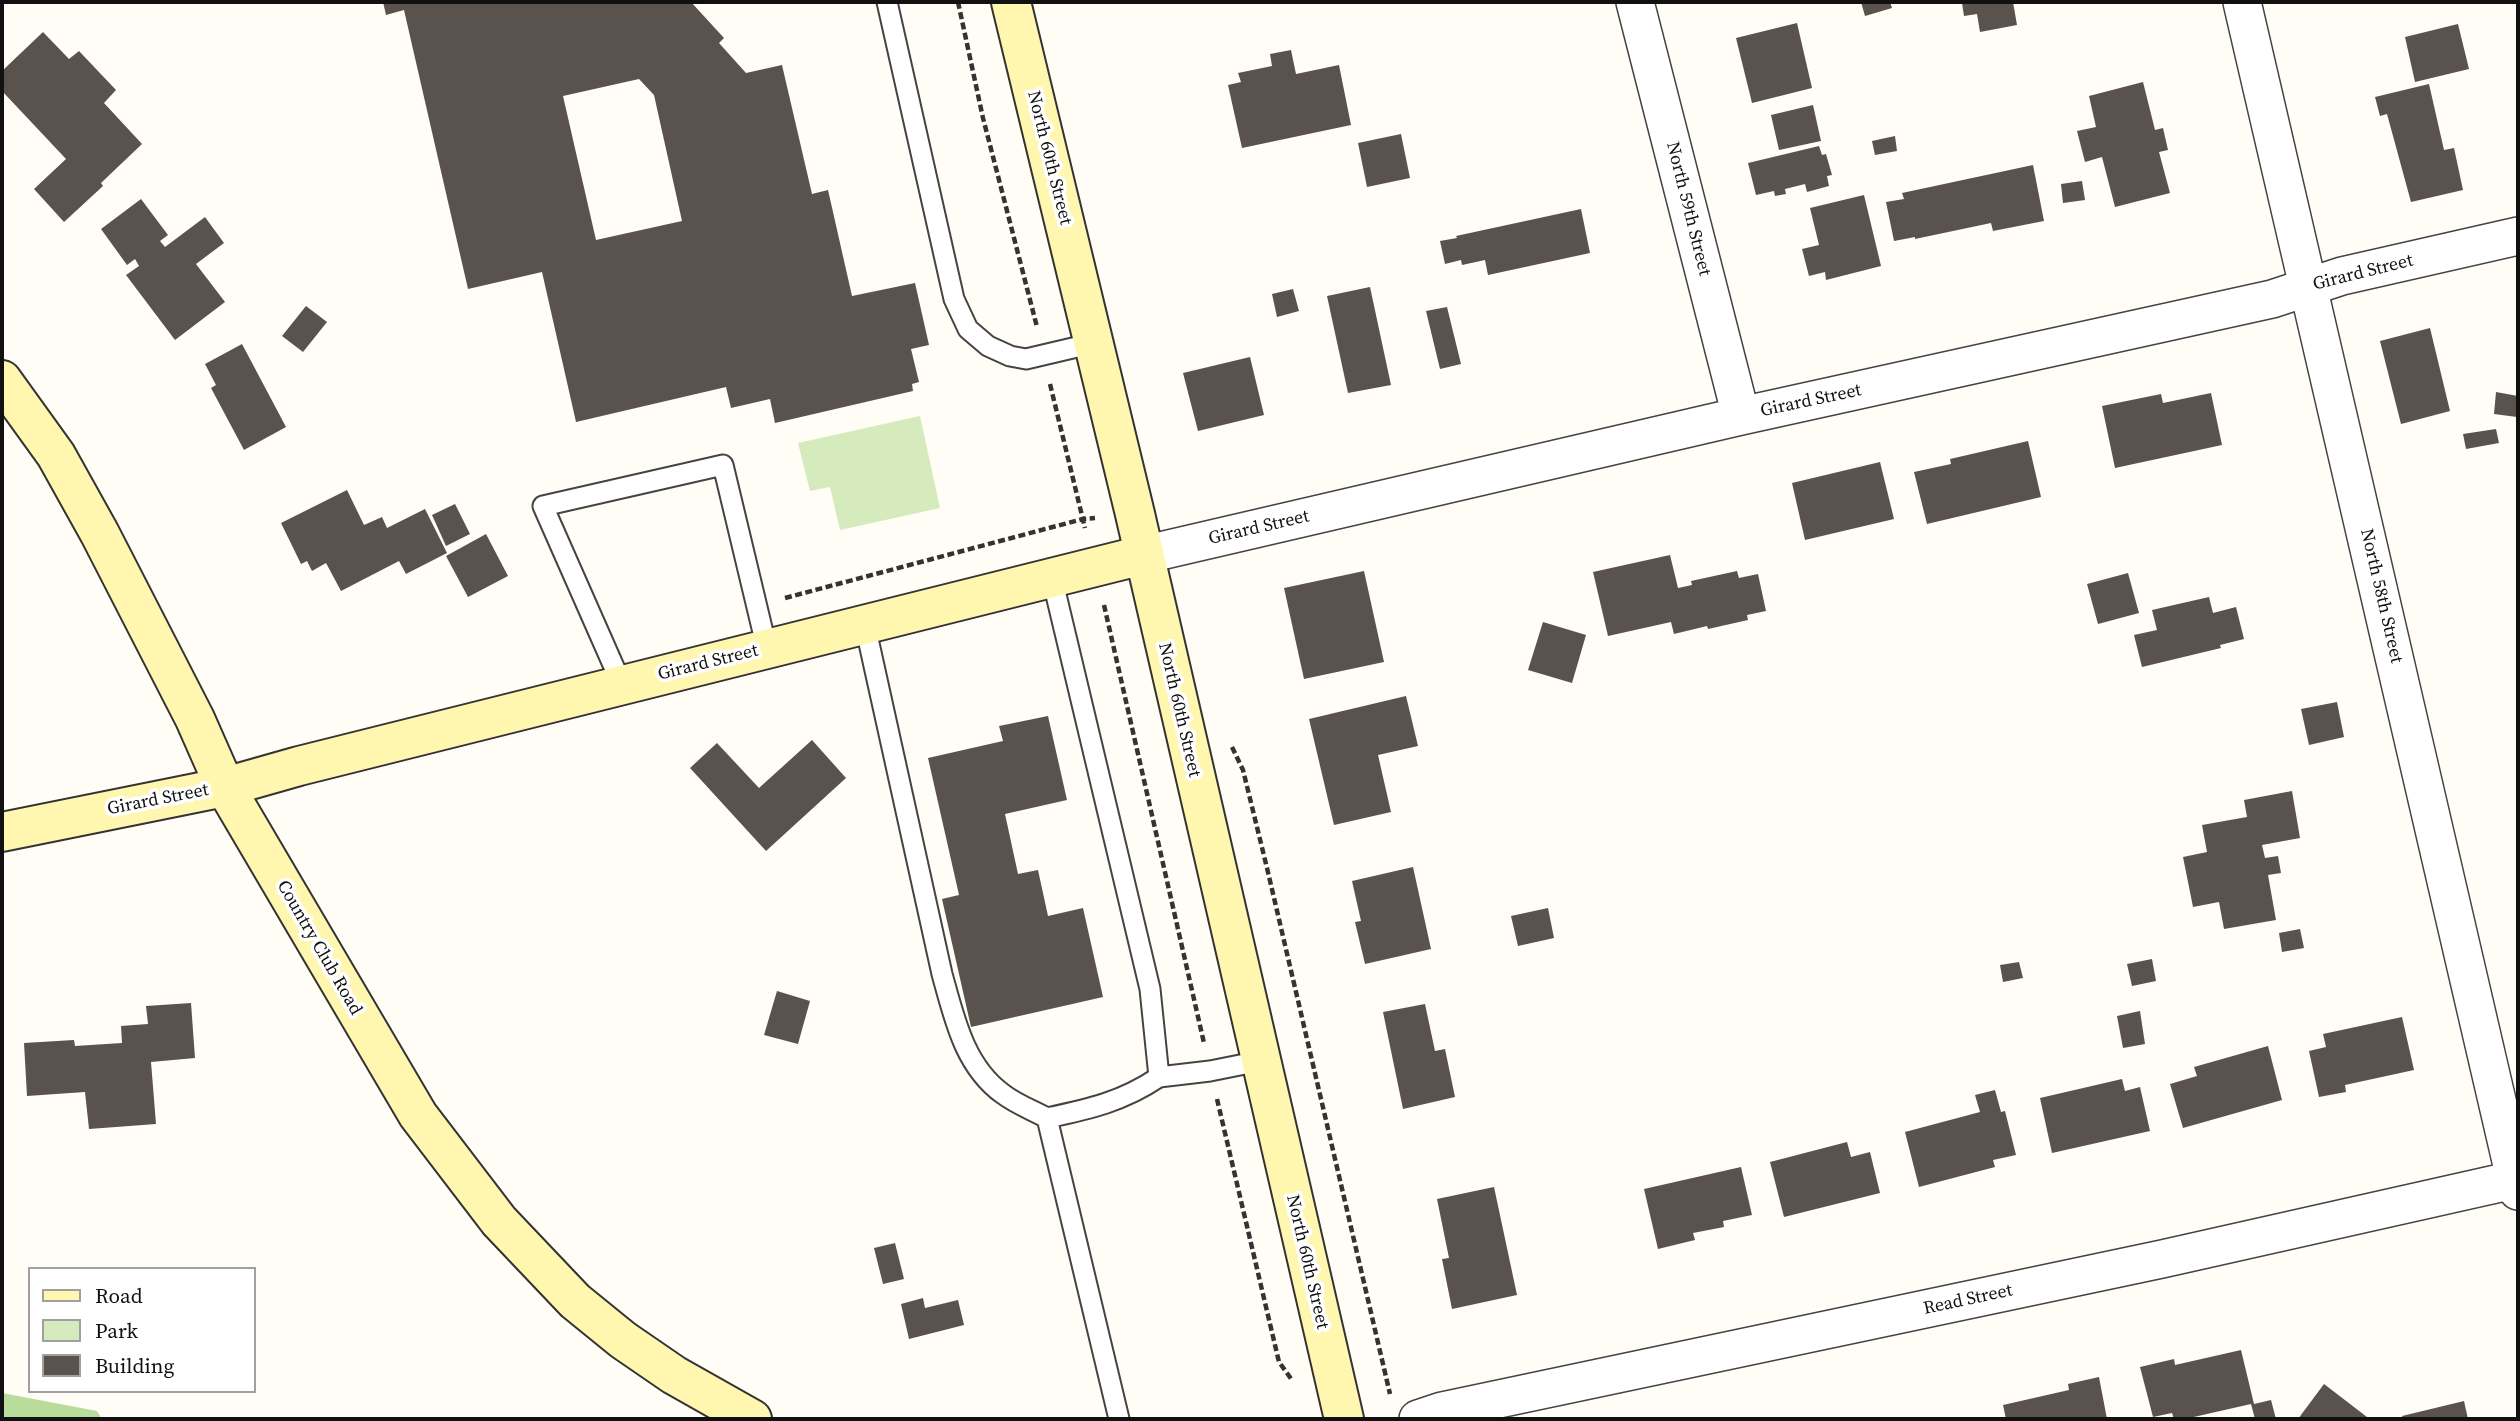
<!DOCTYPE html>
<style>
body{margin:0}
#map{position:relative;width:2520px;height:1421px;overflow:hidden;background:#fffdf5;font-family:"Source Serif 4",serif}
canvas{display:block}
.frame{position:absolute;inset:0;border:4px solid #111;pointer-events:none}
.legend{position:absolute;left:28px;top:1267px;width:228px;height:126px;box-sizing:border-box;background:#fff;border:2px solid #a0a0a0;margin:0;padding:9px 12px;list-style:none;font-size:21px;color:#111}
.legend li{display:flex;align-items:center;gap:14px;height:35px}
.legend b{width:35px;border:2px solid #a0a0a0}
</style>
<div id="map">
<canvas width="2520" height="1421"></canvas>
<div class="frame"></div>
<ul class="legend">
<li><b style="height:9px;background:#fff6b0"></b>Road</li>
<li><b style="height:19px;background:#d5ebbd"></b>Park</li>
<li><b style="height:19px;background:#5a524d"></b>Building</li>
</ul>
</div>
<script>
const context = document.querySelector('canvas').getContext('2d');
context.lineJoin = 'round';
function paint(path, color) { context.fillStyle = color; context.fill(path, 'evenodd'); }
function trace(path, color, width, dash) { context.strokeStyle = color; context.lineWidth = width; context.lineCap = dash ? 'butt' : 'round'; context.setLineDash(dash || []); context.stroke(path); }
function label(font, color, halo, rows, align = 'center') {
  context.font = font + ' "Source Serif 4",serif'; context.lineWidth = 7; context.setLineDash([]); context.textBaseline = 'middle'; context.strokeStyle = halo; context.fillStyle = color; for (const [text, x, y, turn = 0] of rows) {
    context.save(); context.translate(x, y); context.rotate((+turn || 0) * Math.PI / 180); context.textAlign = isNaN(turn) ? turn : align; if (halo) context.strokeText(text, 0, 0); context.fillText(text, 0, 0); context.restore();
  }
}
paint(new Path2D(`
 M920,416l20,92 -100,22 -10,-43 -20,4 -12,-48z`), '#d5ebbd');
paint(new Path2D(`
 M2,1393l95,18 5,8h-100z`), '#b9dc9c');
paint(new Path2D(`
 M383,2h308l33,36 -5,5 27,30 36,-8 30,129 16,-4 24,106 63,-13 14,62 -18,4 8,33 -7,2 1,7 -138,32 -5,-24 -39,9 -5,-21 -150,35 -34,-150 -74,17 -64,-279 -18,5zM639,79l15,16 28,126 -86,19 -33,-144z
 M1861,2h29l2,6 -27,8z
 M1969,2h44l4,23 -37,7 -3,-18 -13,2 -2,-13z
 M1797,23l15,65 -60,15 -16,-65z
 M2458,24l11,45 -54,13 -10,-45z
 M43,32l26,27 10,-8 37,39 -12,13 38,41 -41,39 2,3 -39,36 -30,-33 32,-30 -64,-68v-20z
 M1291,50l5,24 43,-9 12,60 -109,23 -14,-63 13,-3 -3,-9 34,-7 -2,-12z
 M2143,82l12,48 8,-2 5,22 -9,2 11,41 -55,14 -13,-50 -17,5 -8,-31 19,-4 -7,-31z
 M2429,84l15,66 10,-2 9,42 -52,12 -24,-88 -7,2 -5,-19z
 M1813,105l8,36 -42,9 -8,-35z
 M1401,134l9,44 -43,9 -9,-44z
 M1895,136l2,15 -22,4 -3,-14z
 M1819,146l3,9 4,-1 6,21 -5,1 2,10 -22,6 -2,-8 -20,5 1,5 -11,2 -1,-5 -18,4 -8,-32z
 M2033,165l11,56 -51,10 -2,-8 -76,16v-2l-21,4 -8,-39 18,-3 -2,-6z
 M2082,181l3,19 -22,3 -2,-19z
 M1864,195l17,71 -55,14 -1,-8 -16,4 -7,-27 17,-4 -9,-37z
 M141,199l27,36 -8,6 5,6 40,-30 19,26 -28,21 29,38 -50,38 -49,-65 13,-9 -4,-7 -8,6 -26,-36z
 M1581,209l9,44 -102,22 -3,-15 -23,5 -1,-5 -16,4 -5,-23 17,-3 -1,-2z
 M1370,287l21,98 -43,8 -21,-97z
 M1293,289l6,22 -22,6 -5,-23z
 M306,306l21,16 -24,30 -21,-16z
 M1447,307l14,57 -21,5 -14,-58z
 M2430,328l20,83 -49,13 -21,-83z
 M242,344l44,83 -42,23 -33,-62 5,-3 -11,-21z
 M1250,357l14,58 -66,16 -15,-58z
 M2496,392l22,4 -1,21 -23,-3z
 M2211,393l11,52 -107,23 -13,-62 59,-12 2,9z
 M2496,429l3,14 -33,6 -3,-15z
 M2028,441l13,56 -114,27 -13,-52 37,-8 -1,-5z
 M1880,462l14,57 -89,21 -13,-57z
 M347,490l17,35 18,-8 5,11 38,-19 22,44 -41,21 -7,-13 -58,30 -15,-28 -14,8 -5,-10 -6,3 -20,-41z
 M455,504l15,30 -24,12 -14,-31z
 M486,534l22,42 -40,21 -22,-41z
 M1670,555l8,33 14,-3 -1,-4 46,-10 2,7 19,-4 8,37 -19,4 1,5 -40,9 -1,-3 -33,8 -3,-12 -63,14 -15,-64z
 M1364,571l20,91 -80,17 -20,-91z
 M2128,573l11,40 -41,11 -11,-40z
 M2209,597l4,16 23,-6 8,32 -24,6 1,3 -79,19 -8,-32 23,-5 -5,-20z
 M1543,622l43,13 -14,48 -44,-13z
 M1406,696l12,50 -40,9 13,57 -57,13 -25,-106z
 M2337,702l7,35 -35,8 -8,-36z
 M1048,716l19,84 -62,14 13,60 20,-4 10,46 35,-8 20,89 -132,30 -29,-128 17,-4 -31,-137 75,-17 -4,-15z
 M812,740l34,38 -80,73 -76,-83 27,-25 42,45z
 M2292,791l8,47 -38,7 3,13 13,-2 3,17 -13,2 8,45 -52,9 -5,-27 -26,5 -10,-50 24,-5 -5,-27 45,-8 -3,-17z
 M1413,867l18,82 -66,15 -10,-42 6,-1 -9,-40z
 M1548,908l6,30 -36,8 -7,-30z
 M2300,929l4,19 -22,4 -3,-19z
 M2152,959l4,22 -24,5 -5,-22z
 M2019,962l4,16 -20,4 -3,-17z
 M777,991l33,10 -12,43 -34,-9z
 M191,1003l4,55 -44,4 5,62 -67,5 -4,-37 -58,4 -3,-53 50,-3 1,6 47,-3 -1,-17 27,-2 -2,-18z
 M1425,1004l10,47 10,-2 10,48 -52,12 -20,-97z
 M2140,1011l5,33 -22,4 -6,-32z
 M2402,1017l12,53 -69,15 1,7 -27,5 -10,-46 17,-4 -3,-13z
 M2268,1046l14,54 -99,28 -13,-44 27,-8 -3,-9z
 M2122,1079l3,12 15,-4 10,44 -98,22 -12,-55z
 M1995,1090l6,22 4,-1 11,44 -23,5 2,7 -76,20 -14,-55 75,-20 -5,-17z
 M1847,1142l4,15 19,-5 10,41 -96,24 -14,-55z
 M1741,1167l11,48 -29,6 1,6 -31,6 2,7 -37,9 -14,-60z
 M1494,1187l23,108 -65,14 -10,-50 7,-1 -12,-59z
 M895,1243l9,36 -21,5 -9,-36z
 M923,1298l2,10 33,-8 6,25 -55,14 -8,-35z
 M2241,1350l13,54 17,-4 5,19h-21l-4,-15 -66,15h-11l-2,-6 -19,4 -13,-50 34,-8 1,6z
 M2099,1377l8,42h-101l-3,-14 66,-15 -1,-6z
 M2324,1384l43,33 -2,2h-67z
 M2464,1401l4,18h-65l-1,-3z`), '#5a524d');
const lane = new Path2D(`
 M887,2l67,297 14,30 20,17 22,10 16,3 68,-16
 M1052,578l98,411 9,88c-37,25 -70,32 -112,41l72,301
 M865,625l77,349c12,43 22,92 61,120 13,10 29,16 44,24
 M622,685l-79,-179 180,-41 44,184
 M1159,1077l51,-6 50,-10`);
const street = new Path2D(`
 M1635,2l106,414
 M2242,2l276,1189
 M1143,555l598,-139 531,-117 70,-23 176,-40
 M1418,1419l24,-8 720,-152 356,-80`);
const secondary = new Path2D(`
 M1011,2l124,512 209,905
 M2,380l54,75 44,79 95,185 30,68 193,328 81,106 76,80 48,39 51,35 78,44
 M2,832l223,-45 74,-21 844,-211`);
trace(lane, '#444', 23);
trace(street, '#444', 40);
trace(secondary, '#333', 42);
trace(new Path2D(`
 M958,2l25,116 54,209
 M1050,384l35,144
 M785,598l298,-79 12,-1
 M1104,605l100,438
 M1232,747l11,23 24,98 123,526
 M1217,1099l62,263 13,18`), '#333', 4.5, [7, 3.5]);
trace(lane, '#fff', 19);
trace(street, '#fff', 37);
trace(secondary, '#fff6b0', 38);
label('18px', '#111', '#fff', [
 ["North 60th Street",1049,158,76],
 ["North 59th Street",1688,209,76],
 ["Girard Street",2363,273,-14],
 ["Girard Street",1811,401,-12],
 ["Girard Street",1259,528,-13],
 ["North 58th Street",2381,596,77],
 ["Girard Street",708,663,-14],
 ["North 60th Street",1179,710,77],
 ["Girard Street",158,800,-11],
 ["Country Club Road",319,948,60],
 ["North 60th Street",1307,1262,77],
 ["Read Street",1968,1300,-12]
]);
</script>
